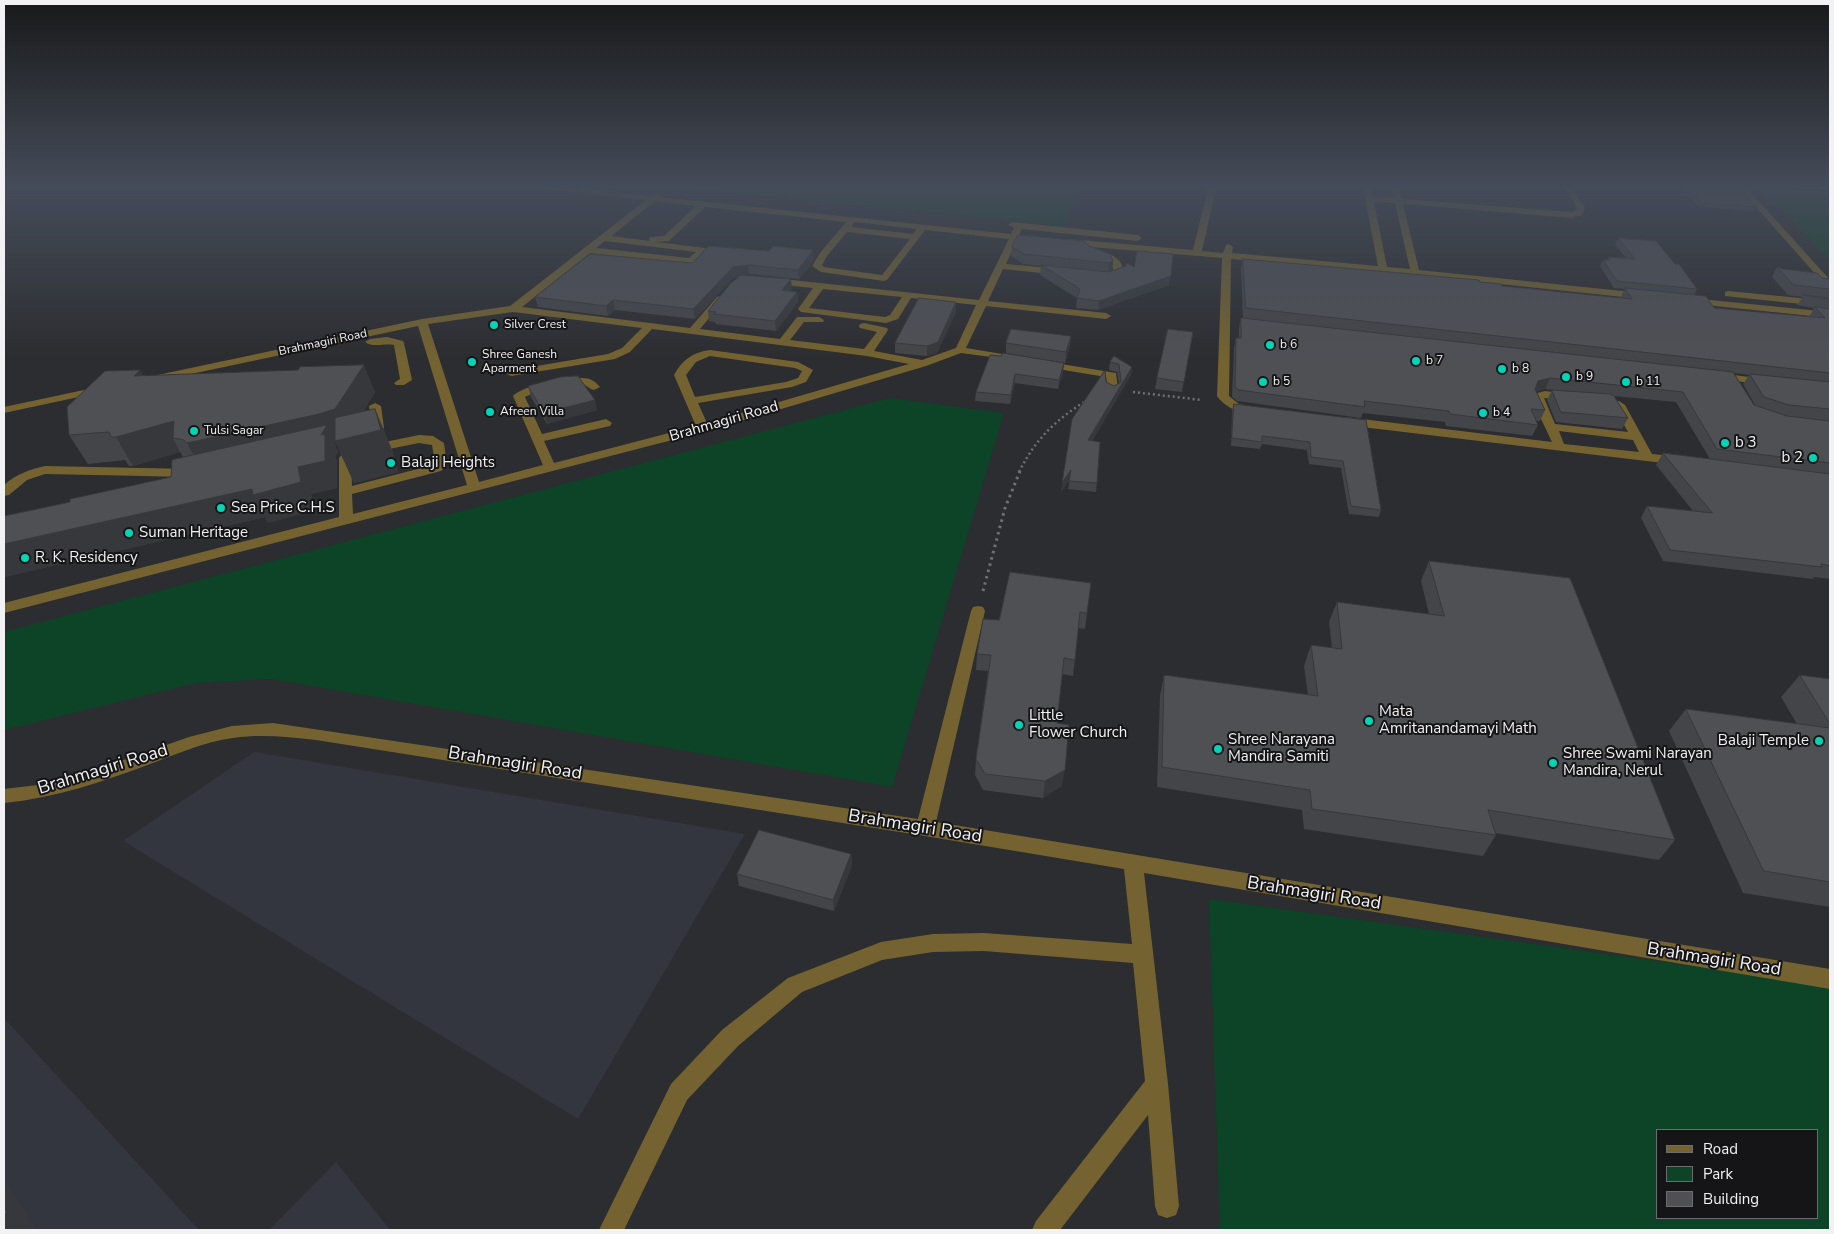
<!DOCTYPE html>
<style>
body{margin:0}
#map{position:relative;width:1834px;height:1234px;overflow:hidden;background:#2c2d30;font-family:"Nunito Sans",sans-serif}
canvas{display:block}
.frame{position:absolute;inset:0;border:5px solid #f2f2f5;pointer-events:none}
.legend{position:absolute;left:1656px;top:1129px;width:162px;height:90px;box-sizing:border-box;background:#151517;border:1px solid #6d6d70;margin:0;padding:6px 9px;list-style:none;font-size:15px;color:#f2f2f5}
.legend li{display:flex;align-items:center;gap:10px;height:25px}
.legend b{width:25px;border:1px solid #6d6d70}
</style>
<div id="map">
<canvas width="1834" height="1234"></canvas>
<div class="frame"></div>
<ul class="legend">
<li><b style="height:6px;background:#746330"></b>Road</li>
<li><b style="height:14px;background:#0d4326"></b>Park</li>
<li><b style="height:14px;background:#4f5054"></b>Building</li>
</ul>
</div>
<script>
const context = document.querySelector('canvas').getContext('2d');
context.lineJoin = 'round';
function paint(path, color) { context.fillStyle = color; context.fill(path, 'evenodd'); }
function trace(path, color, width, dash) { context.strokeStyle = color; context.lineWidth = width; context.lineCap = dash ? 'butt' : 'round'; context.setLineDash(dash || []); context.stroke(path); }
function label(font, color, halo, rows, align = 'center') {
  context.font = font + ' "Nunito Sans",sans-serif'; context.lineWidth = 4; context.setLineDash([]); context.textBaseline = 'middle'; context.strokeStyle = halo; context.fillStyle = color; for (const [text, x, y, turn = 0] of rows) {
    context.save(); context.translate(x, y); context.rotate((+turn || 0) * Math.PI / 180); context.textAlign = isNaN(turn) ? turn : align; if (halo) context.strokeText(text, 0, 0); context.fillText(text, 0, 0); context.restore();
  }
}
paint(new Path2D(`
 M254,752l491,82 -167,285 -455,-278z
 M4,1018l195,212h-195z
 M336,1162l54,68h-121z`), '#34363f');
paint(new Path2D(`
 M687,188h393l-16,38z
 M1761,188l69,3v70z
 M890,398l114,15 -112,374 -621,-108 -75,4 -192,47v-98z
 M1209,899l621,86v245h-610zM1658,1130h160v88h-160z`), '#0d4326');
trace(new Path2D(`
 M1133,392l69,8
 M1019,472c17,-34 37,-52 68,-72`), '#717174', 2.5, [2, 3]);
trace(new Path2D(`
 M983,591l22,-83 15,-37`), '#717174', 3, [2.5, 4]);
paint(new Path2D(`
 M547,188h23l82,8 6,-3 4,2 -2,2 351,37 3,-6 -6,-3 4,-3 126,13 4,3 -4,3 -116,-12 -3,6 18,1 4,3 -4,3 -20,-2 -11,24 55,5 5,3 -5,3 -58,-6 -15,32 118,12 5,3 -5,3 -120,-13 -20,42 48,8 1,2 -1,2 -53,-7 -35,13 -219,65 -703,182v-10l335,-86v-59l7,-8 73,-15 14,1 11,7 3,22 -6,6 -89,23 1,20 114,-29 -49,-159 -265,56 -6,-3 6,-3 269,-57 88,-13 136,-106 -95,-10zM655,201l41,5 -32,30 -14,1 -1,2 1,2 -39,-5zM705,207l141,15 -26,31 -8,13 9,6 63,9 3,-1 38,-50 84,9 -30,61 -206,-22 -5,3 5,3 40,4 -15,21 3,3 85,11 12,-4 13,-21 65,7 -20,43 -34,12 -48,-9 14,-21 -1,-2 -23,-5 -4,1 -1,2 1,2 17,4 -13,17 -74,-9 14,-18h19l1,-2 -5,-3h-22l-17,22 -80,-10 25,-30 -5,-3 -3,1 -27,31 -168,-21 68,-54 99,11 8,-2 10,-12 -2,-2 -49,-6 13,-1zM855,222l62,7 -4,5 -62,-7zM847,232l63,7 -28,36 -58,-8 -2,-2 5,-9zM605,241l91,11 -7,6 -93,-10zM823,289l79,8 -12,18 -5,2 -76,-9zM513,312l129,16 -20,20 -14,6 -101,17 -2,2 6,3 104,-17 15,-7 22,-23 215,27 42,8 -202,59 -9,-20 94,-16 14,-5 7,-12 -15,-8 -88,-12c-17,2 -28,10 -36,25l22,51 -142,37 -10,-22 66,-15 2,-3 -6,-4 -64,15 -17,-37c12,-6 46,-16 59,-12 4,1 5,4 10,5l6,-3c-5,-6 -10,-9 -18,-9 -14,-2 -59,7 -69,18l30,69 -64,17 -51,-158zM710,356l85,12 7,3 -4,7 -12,4 -91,15 -9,-22 10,-13zM419,443l13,2 3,19 -2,1 -81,21 -1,-27 3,-3z
 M1208,188h8l-14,63 21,2 3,-8 3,-1 4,3 -1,6 146,13 -15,-78h8l2,9 20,1 -2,-10h8l3,11 169,13 4,-1 2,-3 -12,-20h8l12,20 -3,7 -11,3 -168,-14 16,66 223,23 5,3 -5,3 -227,-24 -184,-16 -2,137 10,8 18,3 2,2c-11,11 -35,-2 -42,-13l5,-138 -154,-13 -4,-3 4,-3 125,11zM1374,202l21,1 15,66 -23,-2z
 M1739,188h8l83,92v8l-3,-1z
 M1818,188h12v2h-8z
 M1094,248c13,4 34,11 28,28l-9,4 -12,-1v-4l13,-2c-2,-14 -11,-17 -23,-20l-2,-2z
 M1728,291l102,10v6l-105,-11v-4z
 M1690,298l140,14v6l-143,-15v-4z
 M387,337l16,4 1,2 8,37 -8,5h-8l-2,-2 6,-4 -6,-34c-9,-2 -22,3 -29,-3l5,-3z
 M1043,361l73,12 2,16 -6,3 -4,-1 -2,-14 -67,-11 -1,-2z
 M1718,373l47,6 6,3 -6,3 -51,-7 -2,-2 2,-2z
 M98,387l4,1 2,2 -2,2 -98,21v-6z
 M1545,391l25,3 6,3 -6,3 -26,-2 11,26 73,8 -14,-25 -5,-4 2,-2h8l6,4 27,49 28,3 6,4 -6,4 -335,-40 -6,-4 6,-4 207,25 -20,-42 2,-6zM1559,431l74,9 6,12 -75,-8z
 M375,403l6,3 3,22 -9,6 -6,-4 3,-3 -3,-21z
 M45,466l146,3 6,4 -6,4 -146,-3 -18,6 -18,15 -5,1v-11c12,-11 25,-15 41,-19z
 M978,606l5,1 2,4 -49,211 894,147v20l-686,-116 24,211 11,122 -3,9 -9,3 -9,-3 -3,-9 -7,-91 -88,115h-28l4,-9 109,-140 -12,-118 -149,-12 -51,1 -51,8 -80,32 -64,54 -51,54 -63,130h-25l72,-146 51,-54 66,-52 93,-36 52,-8 51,-1 148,11 -8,-75 -199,-33 -609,-96c-28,-3 -55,-6 -83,-2 -29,4 -56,16 -83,26 -48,18 -95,34 -146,39v-14l42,-5 49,-14 94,-33 43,-11 41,-3 645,96 53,-208 2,-4z`), '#746330');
paint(new Path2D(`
 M1682,188h55l20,19 -3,4 -55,-4z
 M1618,238l57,26 22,25 -3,6 20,13 95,9 5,-9 -17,-3 6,-8 -15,-2 -16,-18 5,-10 6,2 47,10v300l-16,-2 -1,2 -150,-18 -22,-43 6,-12 46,5 -37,-46 7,-12 47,6 -34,-57 -62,-6 14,22 -6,11 -66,-7 -9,-22 5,-10 -7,-1 -9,2 9,19 -5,11h-4l2,4 -6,11 -86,-10 -1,-4 -82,-9 -2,5 -124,-17 -5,-4 2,-49 2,-10h3v-10l2,-10h2l-2,-49 2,-10 237,23 22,4 118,12 5,-9 -11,-1 -14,-22 3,-6h4l1,-3 18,1 -11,-13zM1734,373l15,2 -6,9 12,21h-1z
 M1089,246l24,15 -1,10 -4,1 61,13 -71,25 -22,-2 1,-10 -37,-23 1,-9 -18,-2 -12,-8 1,-9z
 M814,260l-15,19 -50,-5 -7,1 50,14 -2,2 7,1 1,10 -22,29 -60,-7 -1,-2 -6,-1 -1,-10 32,-35 -6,1 -39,42 -80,-9 -7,6 -70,-9 -3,-10 157,-34z
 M956,302v10l-19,41 -10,3 -32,-3v-10z
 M1193,332l-11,60 -27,-3 2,-11z
 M1071,336l-1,10 -5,17 -59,-10v-10z
 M990,355l74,8 -1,9 -5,17 -43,-6 -5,21 -35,-3 1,-9z
 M1110,362l22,5 -1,8 -39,66 5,42 -1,9 -28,-3 2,-10 -9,13 45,-110 8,4 5,-3 -2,-11 -8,-2z
 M143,376l232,16 -12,20 12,-3 17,41 6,22 -44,11 -19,-42h-1l4,11 -3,5 2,3v28l-26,6 4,16 -47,13 -3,-6 -261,60v-61l66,-14 101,-25 12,-20 -3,-5 -47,14h-4l-4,-6 -37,4 -19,-29z
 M528,386l69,24 -50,14 -16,-27z
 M1234,404l132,16 15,90 -2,7 -30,-3 -8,-46 -32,-4 -2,-14 -45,-6 -2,5 -29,-3 1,-35z
 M1429,561l246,279 -16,20 -164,-27 1,2 -13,21 -179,-27 -2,-19 -145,-23 3,-91 4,-21 144,20 -4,-29 7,-21 21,3 -3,-26 8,-20 92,12 -8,-33z
 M1091,583l-6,46 -7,-1 -5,48 -11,-2 -5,49 5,63 -19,12 -60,-8 -8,-15 1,-16 12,-88 -12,-1 1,-16 22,-34z
 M1800,675l30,4v228l-87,-14 -74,-162 17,-22 111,15 -16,-27z
 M851,854l1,11 -18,46 -95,-25 -2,-12z`), '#444548');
paint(new Path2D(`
 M813,250l1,10 -15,19 -1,-9z
 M1113,261l-1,10 -4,1 1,-9z
 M748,265l1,9 -15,3 -39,42 -2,-10 40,-42z
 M1171,276l-2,9 -71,25 1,-9z
 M791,279l1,10 -9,11 -1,-10z
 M797,292l1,10 -22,29 -1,-10z
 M613,300l2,10 -7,6 -2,-10z
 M956,302v10l-19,41 -10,3v-10z
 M1071,336l-1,10 -5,17 1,-11z
 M1064,363l-1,9 -5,17 1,-9z
 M364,365l11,27 -27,45 -14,4 4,11 -3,5 2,3v28l-26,6 4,16 -47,13 -3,-6 -261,60v-33l248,-55 49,-7 -98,-10 -16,-29z
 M1132,367l-1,8 -44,74 1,-9z
 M140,370l15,27 -21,-21z
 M1015,374v9l-5,21 1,-9z
 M1550,378l-5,11 -11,3 4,-11z
 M595,400l2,10 -50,14 -3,-11z
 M375,409l17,41 6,22 -44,11 -19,-42z
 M174,421l-1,17 7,14 -47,14 -17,-29z
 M1071,470l-1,9 -9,13 1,-9z
 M1065,770l-3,16 -19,12 2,-17z
 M851,854l1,11 -18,46 -1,-11z
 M4,1180l32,49 -1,1h-31z`), '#37383b');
const building = new Path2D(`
 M1688,188h49l20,19 -55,-4z
 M1018,235l66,6 5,5 21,8 3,7 -4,2 -85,-9 -12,-7z
 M1618,238l38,3 19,23h4l18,25 -80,-8 -14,-21h7l-2,-3 27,2z
 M709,246l60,5 4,-5 40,4 -15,20 -50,-5 -15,2 -40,42 -80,-9 -7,6 -71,-9 55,-43 102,9z
 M1137,251l36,3 -2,22 -72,25 -22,-3 3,-9 -39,-24 68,7 17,-6 1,-3 7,4z
 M1243,259l236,21 1,2 21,2 1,2 130,13 -7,-11 81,8 8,12 111,10 -10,-11 15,2v64l-584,-65z
 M1777,267l6,2 34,4 5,5 8,1v10l-36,-4z
 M741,275l50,4 -9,11 15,2 -22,29 -61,-7 2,-2 -8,-1 22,-27z
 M1804,295l26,3v1z
 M919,298l37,4 -18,40 -11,4 -32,-3z
 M1241,318l492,54 21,33 33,11 43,5v42l-113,-14 -34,-57 -133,-14 -12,3 -3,8 10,21 -14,-1 7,16 -88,-11 -1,-3 -85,-10 1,6 -126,-17 -4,-3 1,-49h5z
 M1011,329l60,7 -5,16 -60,-9z
 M1168,329l25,3 -9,50 -27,-4z
 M1003,353l61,10 -5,17 -44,-6 -4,21 -35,-3 14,-37 11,1z
 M1114,356l18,11 -44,73 12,2 -3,41 -28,-2 2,-11 -9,13 10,-64 33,-49 1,12 8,4 7,-4 -2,-18 -9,-2z
 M364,365l-29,44 -16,5 -132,29 -3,-3 -11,-2 1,-17 -58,16h-5l-2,-5 -40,3 -2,-28 38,-36 35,-1 -6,6 164,-6 2,-3z
 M1750,374l80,8v27l-41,-4 -25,-8z
 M578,376l17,24 -51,13 -16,-27 32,-9z
 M1552,390l58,4 4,2 14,22 -67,-6z
 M1234,404l132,16 15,90 -30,-4 -8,-45 -32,-4 -1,-15 -48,-6v6l-30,-4z
 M375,409l6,21 -46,11v-23z
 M327,425l-6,10 4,-1v27l-27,6 3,15 -48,13 -1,-6 -248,55v-28l66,-14v-3l101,-22 1,-17z
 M1663,453l167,21v92l-9,-2 1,3 -152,-17 -23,-44 65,7z
 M1429,561l141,17 105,262 -187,-30 8,25 -184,-26 -2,-19 -148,-23 2,-92 154,21 -7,-51 31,4 -5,-47 107,14z
 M1010,572l81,11 -4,30 -7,-1 -5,48 -11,-2 -7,65 12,2 -4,45 -20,11 -60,-7 -9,-15 15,-104 -14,-1 6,-35 16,1z
 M1800,675l30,4v45z
 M1686,709l144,19v154l-66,-11z
 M759,830l92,24 -18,46 -96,-26z
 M4,1207l3,5 -3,3z`);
paint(building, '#4f5054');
trace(building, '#37383b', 1);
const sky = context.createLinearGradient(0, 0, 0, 360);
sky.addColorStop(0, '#18191a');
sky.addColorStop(0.52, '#454c59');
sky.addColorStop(1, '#454c5900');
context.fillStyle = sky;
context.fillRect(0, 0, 1834, 360);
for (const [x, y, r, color] of [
 [494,325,5,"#00d5b7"],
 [1270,345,5,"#00d5b7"],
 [1416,361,5,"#00d5b7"],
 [472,362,5,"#00d5b7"],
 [1502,369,5,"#00d5b7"],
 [1566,377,5,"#00d5b7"],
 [1263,382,5,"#00d5b7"],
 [1626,382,5,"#00d5b7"],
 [490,412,5,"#00d5b7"],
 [1483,413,5,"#00d5b7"],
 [194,431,5,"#00d5b7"],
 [1725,443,5,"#00d5b7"],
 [1813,458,5,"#00d5b7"],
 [391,463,5,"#00d5b7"],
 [221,508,5,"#00d5b7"],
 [129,533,5,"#00d5b7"],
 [25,558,5,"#00d5b7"],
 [1369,721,5,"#00d5b7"],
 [1019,725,5,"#00d5b7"],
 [1819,741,5,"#00d5b7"],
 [1218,749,5,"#00d5b7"],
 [1553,763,5,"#00d5b7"]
]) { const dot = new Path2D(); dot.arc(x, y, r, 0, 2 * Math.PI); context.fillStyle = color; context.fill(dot); trace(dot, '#151517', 2); }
label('12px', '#f2f2f5', '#151517', [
 ["Silver Crest",504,325],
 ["b 6",1280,345],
 ["Shree Ganesh",482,355],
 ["Aparment",482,369],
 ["b 7",1426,361],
 ["b 8",1512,369],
 ["b 9",1576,377],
 ["b 5",1273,382],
 ["b 11",1636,382],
 ["Afreen Villa",500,412],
 ["b 4",1493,413],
 ["Tulsi Sagar",204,431]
], 'left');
label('12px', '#f2f2f5', '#151517', [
 ["Brahmagiri Road",323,343,-12]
]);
label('15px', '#f2f2f5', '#151517', [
 ["Brahmagiri Road",724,422,-16]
]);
label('15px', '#f2f2f5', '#151517', [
 ["b 3",1735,443],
 ["b 2",1803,458,"right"],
 ["Balaji Heights",401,463],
 ["Sea Price C.H.S",231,508],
 ["Suman Heritage",139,533],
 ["R. K. Residency",35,558],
 ["Mata",1379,712],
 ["Amritanandamayi Math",1379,729],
 ["Little",1029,716],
 ["Flower Church",1029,733],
 ["Shree Narayana",1228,740],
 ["Mandira Samiti",1228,757],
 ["Balaji Temple",1809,741,"right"],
 ["Shree Swami Narayan",1563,754],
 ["Mandira, Nerul",1563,771]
], 'left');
label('18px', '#f2f2f5', '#151517', [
 ["Brahmagiri Road",515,764,9],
 ["Brahmagiri Road",103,770,-17],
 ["Brahmagiri Road",915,827,9],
 ["Brahmagiri Road",1314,894,9],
 ["Brahmagiri Road",1714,960,9]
]);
</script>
